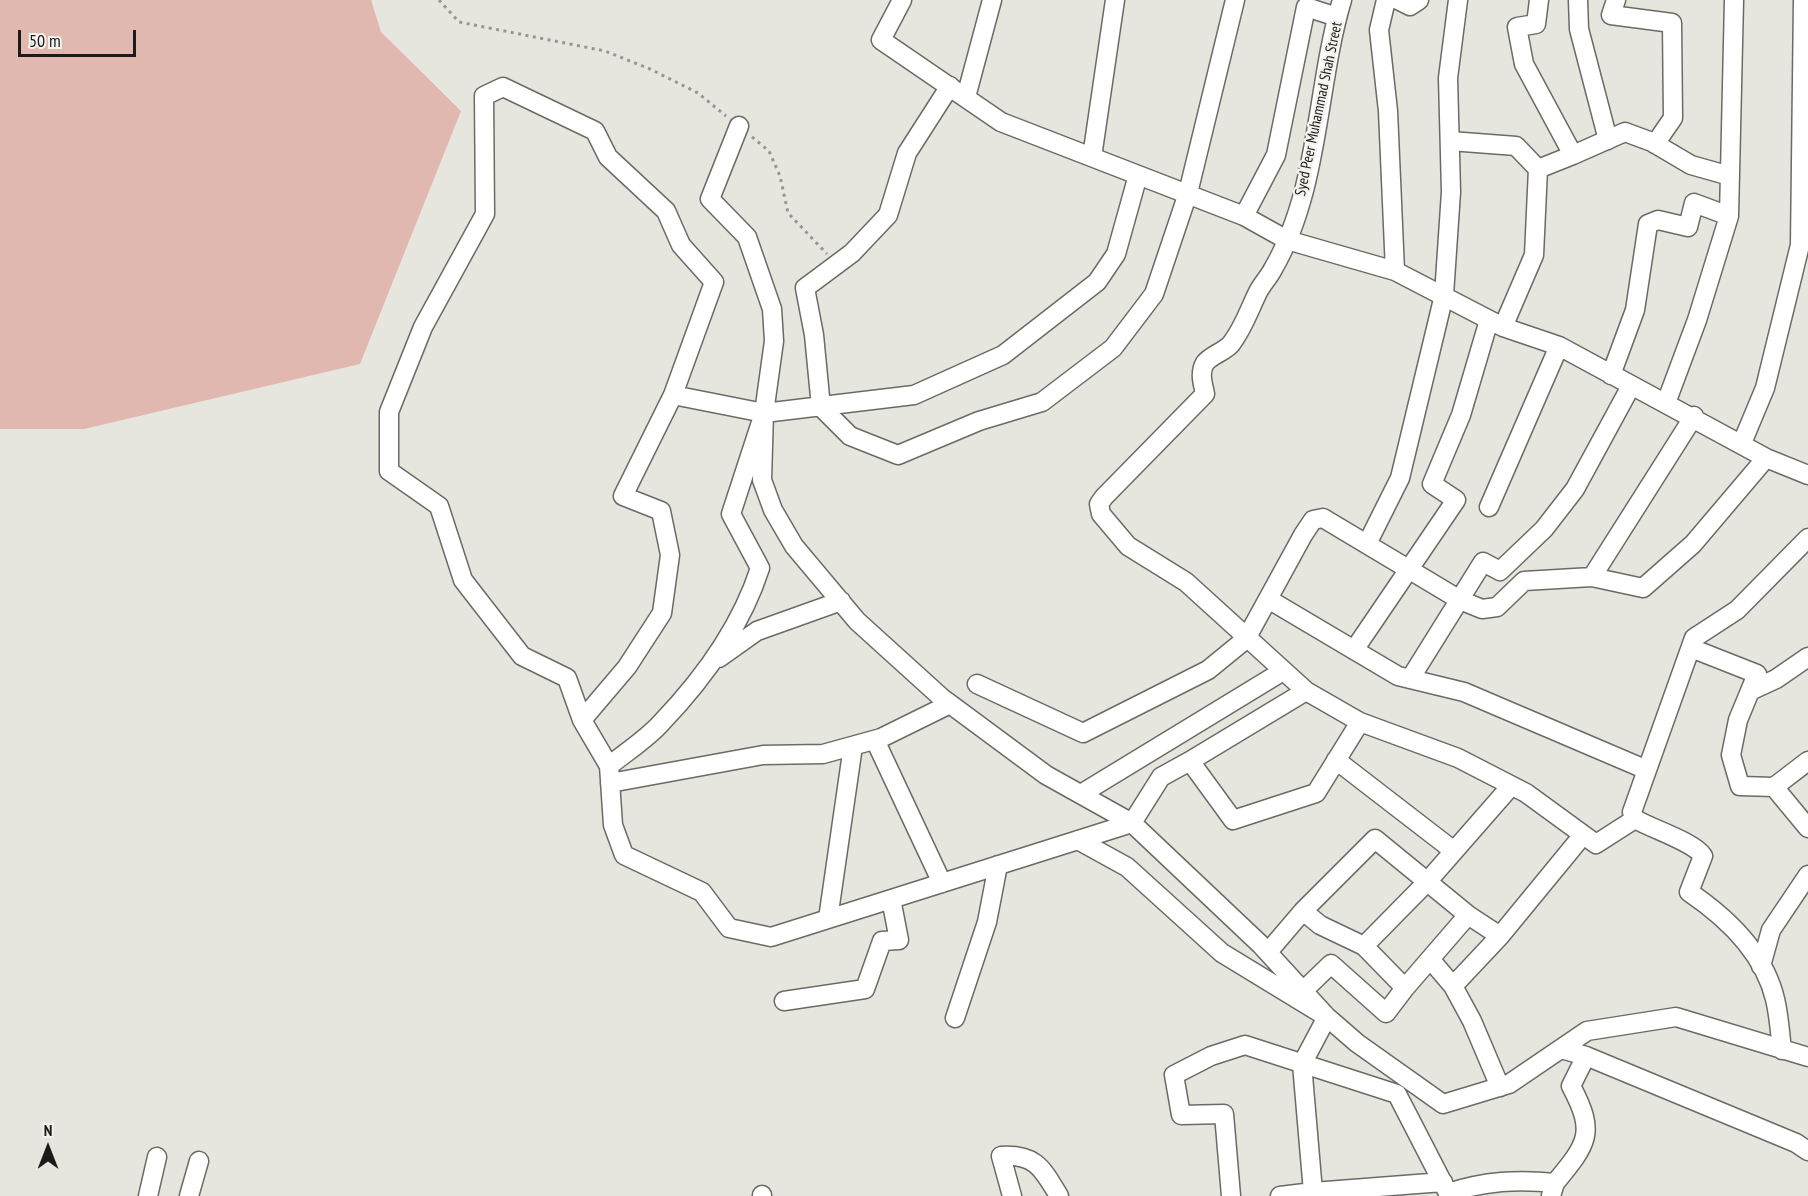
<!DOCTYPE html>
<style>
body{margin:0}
#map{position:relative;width:1808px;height:1196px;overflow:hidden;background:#e6e5de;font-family:"PT Sans Narrow",sans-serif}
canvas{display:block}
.north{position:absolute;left:18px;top:1118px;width:60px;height:60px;-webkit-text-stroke:4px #f3f2ec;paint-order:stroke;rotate:0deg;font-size:16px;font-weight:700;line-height:24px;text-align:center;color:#1b1b19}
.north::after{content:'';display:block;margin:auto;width:21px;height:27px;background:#1b1b19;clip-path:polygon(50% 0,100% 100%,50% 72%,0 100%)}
.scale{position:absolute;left:18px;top:30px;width:118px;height:27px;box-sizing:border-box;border:3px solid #1b1b19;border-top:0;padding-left:8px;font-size:18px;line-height:21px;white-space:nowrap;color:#1b1b19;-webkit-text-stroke:4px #f3f2ec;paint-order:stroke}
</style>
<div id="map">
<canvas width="1808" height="1196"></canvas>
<div class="north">N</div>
<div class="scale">50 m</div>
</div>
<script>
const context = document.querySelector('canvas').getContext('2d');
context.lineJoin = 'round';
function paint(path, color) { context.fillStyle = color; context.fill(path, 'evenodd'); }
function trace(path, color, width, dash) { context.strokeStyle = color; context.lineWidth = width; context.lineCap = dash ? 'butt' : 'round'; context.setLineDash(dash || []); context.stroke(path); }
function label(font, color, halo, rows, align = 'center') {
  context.font = font + ' "PT Sans Narrow",sans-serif'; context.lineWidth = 4.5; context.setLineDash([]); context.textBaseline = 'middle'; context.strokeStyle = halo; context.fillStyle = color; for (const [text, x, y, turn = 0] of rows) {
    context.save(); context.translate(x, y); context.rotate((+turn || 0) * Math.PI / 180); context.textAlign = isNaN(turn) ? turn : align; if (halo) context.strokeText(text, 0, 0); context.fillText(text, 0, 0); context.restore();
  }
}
paint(new Path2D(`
 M0,0h371l10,32 80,79 -101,253 -276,65h-84z`), '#e1b8b0');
const minor = new Path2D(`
 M902,0l-21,40 120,82 243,94 43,24 108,31 108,56 56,19 207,112 42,17
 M1342,0c-26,87 -22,188 -69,269 -4,8 -11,15 -15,23 -9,18 -14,35 -27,52 -7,8 -20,11 -26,19 -6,10 -2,21 0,31l-101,103 -5,7 2,10 27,32 58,36 120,109 54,31 98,36 68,35 70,51 39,-25
 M1386,0l-7,30 9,81 7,160
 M1398,0l12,6 9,-6
 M1578,0l1,29 29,111
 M1616,0l-5,15 61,8 1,95 -18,26
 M950,86l-43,67 -19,62 -36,38 -47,35 9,47 7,72 29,29 48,19 81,-34 63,-19 71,-54 41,-54 34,-101 47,-193
 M966,97l26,-97
 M1450,141l66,5 22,23 -4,86 -31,72
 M1573,155l52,-23 27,10 39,23 39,11
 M1092,157l23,-157
 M1538,169l35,-14 -49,-91 -7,-37 19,-3 3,-24
 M1244,216l32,-61 30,-148 31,10
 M1611,375l24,-65 13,-86 10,-4 30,7 6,-24 35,13
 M1666,403l31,-83 32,-104 5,-216
 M764,413l150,-18 89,-40 94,-73 19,-28 22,-79
 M1742,443l23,-55 35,-143 3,-245
 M1489,507l70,-161
 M1367,544l33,-66 44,-183 7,-103 -3,-114 10,-78
 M1592,577l102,-161
 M1268,599l130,77 66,16 183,78
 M1691,648l66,26 -19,46 -7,35 9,31 34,1
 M1354,650l102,-150 -24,-16 29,-69 28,-95
 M719,658l38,-27 84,-30
 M1410,679l73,-117 17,9 44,-42 31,-40 56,-103
 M977,684l106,49 125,-63 38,-31 57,-104 10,-15 10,-2 137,82 22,9 15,-2 27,-26 68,-4 51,11 50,-44 73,-86
 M1750,691l26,-12 32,-22
 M582,720l45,-53 35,-54 8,-58 -9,-44 -38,-15 50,-101
 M1360,722l-44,71 -83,27 -43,-59 -29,16 -29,46 -361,114 -42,-9 -27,-36 -78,-37 -11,-30 -4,-59 -27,-46 -15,-42 -45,-22 -59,-76 -24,-74 -50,-35v-59l34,-85 62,-113 -1,-118 19,-9 92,44 13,26 58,54 15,34 33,37 -41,113 91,18 -2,67 11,30 21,36 63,75 85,77 104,77 86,48 128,121 67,73 30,26 86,61 66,-20 78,-53 89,-14 132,40
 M875,740l67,143
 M1336,760l118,91
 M1190,761l116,-70
 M1808,761l-34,26 34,41
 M609,766c17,-14 38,-27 53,-44 42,-44 79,-95 98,-154l-29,-54 33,-101 10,-72 -2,-32 -25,-72 -37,-38 29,-73
 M610,783l153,-28 60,-1 58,-16 69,-34
 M1081,794l202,-123
 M1078,840l49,27 95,86 105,64 -25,47 11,128 130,-10
 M1303,911l72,-72 93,76
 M828,919l25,-173
 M1364,946l63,-64 84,-96
 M1268,952l35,-41 17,14 44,21 41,42 63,-73 32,21 83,-101
 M1430,959l23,27 47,-50
 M1761,966l10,-36 37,-55
 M1453,986l19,35 28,66
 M1303,991l28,-27 55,49 19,-25
 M784,1001l81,-12 17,-48 17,-1 -8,-41
 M955,1018l32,-96 11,-57
 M1561,1049l25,7 210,87 12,8
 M1782,1050c-2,-17 -3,-35 -7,-51 -11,-46 -49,-82 -86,-107l14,-36c-9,-14 -51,-27 -68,-37l-3,-7 62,-174 43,-28 71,-72
 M1555,1183c33,-40 41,-50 16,-97l15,-30
 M762,1195v1
 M148,1196l9,-39
 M189,1196l10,-35
 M1012,1196l-11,-40c35,-2 41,12 58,40
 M1231,1196l-7,-82 -43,1 -7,-40 37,-19 34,-11 152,49 51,99c37,-12 70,-14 107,-10l-4,13
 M1280,1196l33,-4`);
trace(minor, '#6b6a65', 21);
trace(new Path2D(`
 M439,0l20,22 146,29 45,18 48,24 28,23
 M752,137l17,14 11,25 8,37 39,41`), '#979691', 3, [3, 4.5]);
trace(minor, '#fff', 18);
label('15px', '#1b1b19', '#f3f2ec', [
 ["Syed Peer Muhammad Shah Street",1319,109,-78]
]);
</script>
